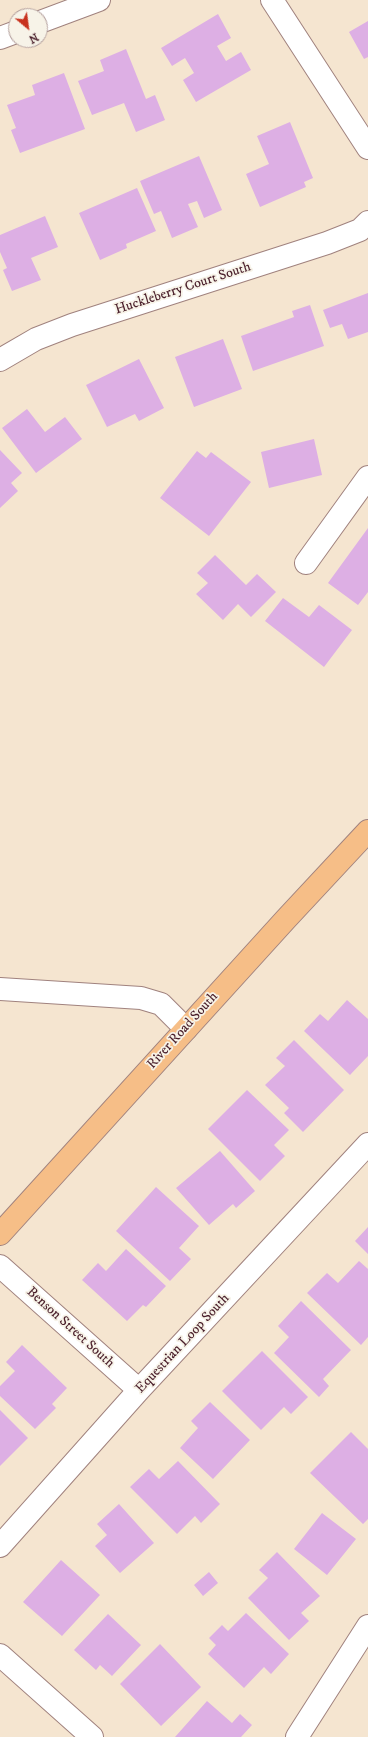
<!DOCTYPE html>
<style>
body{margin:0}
#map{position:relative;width:368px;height:1737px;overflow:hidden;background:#f5e5d0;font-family:"IM FELL DW Pica",serif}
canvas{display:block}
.north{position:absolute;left:8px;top:8px;width:40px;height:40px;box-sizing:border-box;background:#f7f3e8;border:1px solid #b29e9c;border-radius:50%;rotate:151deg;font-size:11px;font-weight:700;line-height:16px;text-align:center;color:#4a1f2b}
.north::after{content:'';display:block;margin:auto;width:14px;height:18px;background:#c8321e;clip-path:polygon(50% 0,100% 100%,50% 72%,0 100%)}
</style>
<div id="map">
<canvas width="368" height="1737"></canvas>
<div class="north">N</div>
</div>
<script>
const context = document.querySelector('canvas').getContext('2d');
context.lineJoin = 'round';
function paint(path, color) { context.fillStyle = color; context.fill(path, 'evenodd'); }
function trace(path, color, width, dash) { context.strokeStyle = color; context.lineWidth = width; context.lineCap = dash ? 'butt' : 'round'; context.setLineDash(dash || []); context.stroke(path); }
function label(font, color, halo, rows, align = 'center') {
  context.font = font + ' "IM FELL DW Pica",serif'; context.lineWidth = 3.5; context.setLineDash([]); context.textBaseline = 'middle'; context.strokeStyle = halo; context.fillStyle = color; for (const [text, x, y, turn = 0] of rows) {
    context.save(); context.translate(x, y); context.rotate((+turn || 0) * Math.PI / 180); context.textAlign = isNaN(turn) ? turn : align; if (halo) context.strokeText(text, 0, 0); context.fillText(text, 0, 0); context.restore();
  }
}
paint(new Path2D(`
 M218,14l13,24 -14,8 9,15 15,-9 10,18 -55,32 -13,-22 11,-7 -9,-15 -13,8 -11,-18z
 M368,21v36l-4,2 -15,-27z
 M126,49l20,50 9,-4 10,25 -29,12 -12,-29 -32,12 -14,-34 26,-10 -4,-11z
 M64,73l21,56 -65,24 -9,-23 5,-2 -9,-23 28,-10 -3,-10z
 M290,122l23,56 -9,4 2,5 -46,20 -14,-33 23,-10 -12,-28z
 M199,156l23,54 -18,8 -7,-17 -9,3 10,23 -26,11 -11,-27 -7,3 -14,-33z
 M137,188l19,43 -30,13 1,4 -27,12 -21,-47z
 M45,216l13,31 -27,11 10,22 -29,11 -9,-21 4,-2 -7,-16v-17z
 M368,293v39l-20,7 -6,-15 -12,4 -7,-18z
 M310,305l14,41 -71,25 -12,-35 53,-19 -2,-6z
 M223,339l19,50 -48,18 -19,-50z
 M139,359l25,49 -25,13 -4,-7 -28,13 -21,-42z
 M27,409l18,23 20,-15 17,22 -46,34 -34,-45z
 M314,439l8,36 -53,13 -8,-36z
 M0,450l22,23 -11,10 7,8 -18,17z
 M197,451l9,7 5,-6 40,30 -42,54 -49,-38z
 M368,528v64l-10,13 -30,-22z
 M215,555l31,30 11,-11 19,18 -25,25 -13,-13 -15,16 -27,-26 12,-11 -11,-10z
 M283,598l26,19 10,-12 33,25 -28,37 -59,-46z
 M347,1000l21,19v37l-18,19 -46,-44 16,-17 8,7z
 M294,1040l50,50 -41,42 -19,-19 5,-5 -24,-23 20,-19 -9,-8z
 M247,1090l42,40 -15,15 11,11 -25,25 -52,-52z
 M220,1151l35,40 -19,17 -3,-4 -24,21 -33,-37z
 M156,1187l43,39 -20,22 12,11 -21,22 -54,-50z
 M368,1227v27l-13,-13z
 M126,1249l40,37 -20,21 -3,-2 -16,16 -45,-41 16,-17 8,8z
 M359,1261l9,8v68l-7,8 -54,-52 20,-20 11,10z
 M301,1301l50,49 -28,29 6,7 -10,11 -45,-44 15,-16 -11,-11z
 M22,1345l45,43 -15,16 4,4 -21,21 -35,-33v-10l15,-15 -9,-9z
 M262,1351l46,46 -17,17 -7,-7 -23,23 -39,-39z
 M210,1402l40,38 -37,39 -33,-31 18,-20 -7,-7z
 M0,1410l28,28 -28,28z
 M351,1432l17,17v70l-5,5 -53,-51z
 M178,1461l42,43 -19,19 -6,-7 -18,18 -47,-47 19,-18 10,10z
 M119,1504l35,39 -34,30 -25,-27 12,-11 -10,-11z
 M322,1513l34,26 -29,36 -33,-26z
 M277,1552l43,44 -19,17 8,8 -20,19 -41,-42 20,-20 -9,-8z
 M61,1560l39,35 -38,41 -39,-34z
 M209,1572l9,11 -15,13 -9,-11z
 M246,1613l43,41 -18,20 -7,-7 -20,21 -36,-34 8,-9 -7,-7 13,-13 6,6z
 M108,1614l33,31 -29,31 -12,-11 -4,5 -22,-20z
 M160,1644l41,43 -40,39 -41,-42z
 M207,1701l25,22 8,-9 12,11 -11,12h-66z`), '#ddafe4');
const minor = new Path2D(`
 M272,0l96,148
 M40,22l59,-22
 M0,38l16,-6
 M0,360l36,-21 36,-14 255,-82 33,-13 8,-8
 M306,563l62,-86
 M0,989l141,9 20,6 25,25
 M0,1266l139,124
 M0,1546l139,-156 229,-246
 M0,1655l92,82
 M297,1737l71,-111`);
const major = new Path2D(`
 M0,1234l286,-315 82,-88`);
trace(minor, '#a0827e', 24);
trace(major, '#a0827e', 24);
trace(minor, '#fff', 22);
trace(major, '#f6be87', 22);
label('14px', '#4a1f2b', '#f7f3e8', [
 ["Huckleberry Court South",183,289,-18],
 ["River Road South",183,1031,-48],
 ["Benson Street South",70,1328,42],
 ["Equestrian Loop South",183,1344,-47]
]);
</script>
